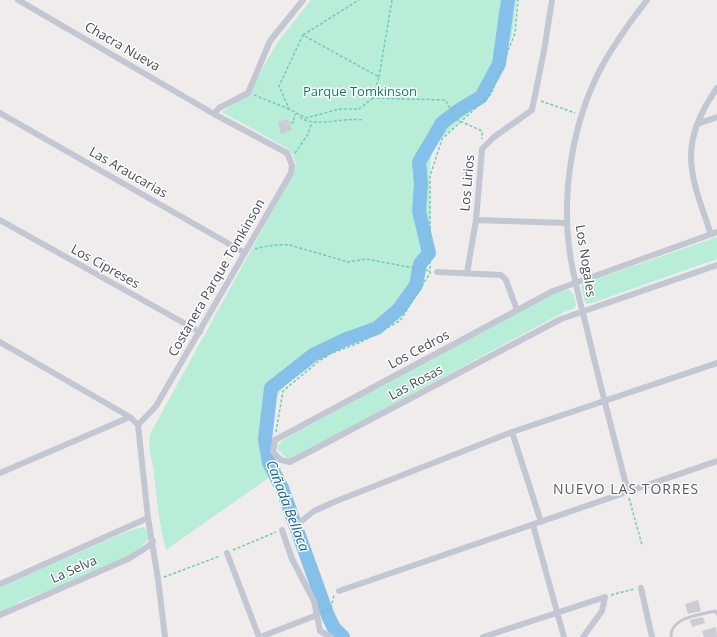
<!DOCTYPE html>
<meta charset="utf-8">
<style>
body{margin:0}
canvas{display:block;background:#efeceb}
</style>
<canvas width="717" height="637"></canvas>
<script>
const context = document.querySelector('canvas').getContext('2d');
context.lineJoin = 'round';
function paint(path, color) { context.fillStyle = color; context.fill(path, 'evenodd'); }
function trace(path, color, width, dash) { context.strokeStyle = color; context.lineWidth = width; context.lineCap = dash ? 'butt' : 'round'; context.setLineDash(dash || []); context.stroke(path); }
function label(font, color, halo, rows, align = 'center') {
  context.font = font + ' "Open Sans",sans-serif'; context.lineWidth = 3; context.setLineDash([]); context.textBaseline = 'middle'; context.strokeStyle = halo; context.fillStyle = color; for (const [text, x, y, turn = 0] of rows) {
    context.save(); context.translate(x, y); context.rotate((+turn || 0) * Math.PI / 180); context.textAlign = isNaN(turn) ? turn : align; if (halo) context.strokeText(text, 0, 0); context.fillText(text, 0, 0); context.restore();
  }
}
paint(new Path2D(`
 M311,0h206l-5,35 -22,58 -55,51 -4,10 -2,23 2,62 -8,44 -24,37 -27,15 -50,20 -38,31 -8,12 -4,44 9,27 -115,81c-7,-26 -9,-50 -12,-76 -1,-13 -7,-26 -4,-40l143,-260 3,-11 -3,-8 -6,-7 -65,-36 26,-18 29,-51z
 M717,237v22l-125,44 -6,1 -1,-2 -4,-15 3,-4z
 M569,290l5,5 2,10 -3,4 -7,2 -271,146 -6,2 -5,-3 -7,-8 4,-6 7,-5 270,-146z
 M143,527l6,5v6c-19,27 -97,50 -130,64l-6,5 -13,5v-25l126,-55z`), '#b8eed8');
trace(new Path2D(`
 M343,637l-9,-9 -6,-12 -46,-128 -13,-25 -4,-24 6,-51 42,-33 31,-15 33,-12 22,-19 17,-24 4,-21 9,-11 -10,-42 2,-27 -2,-22 23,-39 17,-13 22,-13 18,-33 9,-64`), '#85c0eb', 14);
paint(new Path2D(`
 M288,119l4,11 -11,4 -3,-12z
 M698,600l3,11 -13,3 -3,-10z
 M703,617l2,6 -13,4 -2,-7z
 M716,627l1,10h-13l-2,-6z`), '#cbccd4');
trace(new Path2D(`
 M303,35l56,-35
 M379,77l13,-77
 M254,95l35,14
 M373,98l-14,11h-19l-34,9 -17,-9 -10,-23 24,-51 76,42 -6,21 72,2 13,20 24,11v8
 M541,101l34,12
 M300,117l2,2c19,8 41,-2 61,1
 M291,123l3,-1v-6l2,-2
 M295,153l13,-19 4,-12
 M255,249c9,-3 25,-5 35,-4l58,17 18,-3 64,12
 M276,432l7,-41 36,-30 13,-8 27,-10 41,-22 30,-48v-97l12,-37 49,-45 24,-61 3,-33
 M629,498l13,47
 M233,550l43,-18
 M164,577l56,-21
 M611,595l23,-6
 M322,613l9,-5 3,-13`), '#71cbb2', 1.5, [3, 2]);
trace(new Path2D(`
 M671,637c-1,-20 29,-22 44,-26l2,3`), '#c2c7d3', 3);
trace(new Path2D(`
 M18,0l196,114 73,39 5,12 -1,8 -135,233 -18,19 10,93 10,61 7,58
 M0,113l245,140
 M214,114l5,-6 29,-15 22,-52 33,-41
 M697,124l20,-7
 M0,220l200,112
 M476,220l91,3
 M717,232l-164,59 -278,149 -2,12 8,8 9,2 271,-143 156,-54
 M711,234c-21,-60 -34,-88 6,-146
 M437,272l64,3 5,5 11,30
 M467,273l9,-53 6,-71 12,-12 38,-27 12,-59 8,-51
 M0,342l130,75 8,8
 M512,432l29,90
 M0,473l130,-56
 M628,492c-13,-50 -26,-100 -38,-150 -7,-31 -17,-63 -21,-95 -7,-58 4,-125 31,-177 13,-25 30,-48 47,-70
 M299,523l15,-12 20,-9 178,-70 205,-69
 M533,525l31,112
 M282,530l10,29 22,42 6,30
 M227,553l32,84
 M0,584l148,-66
 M641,588l11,49
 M339,591l378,-130
 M0,615l128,-56 19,-12 6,-6
 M320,631l11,6
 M260,637l57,-22
 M483,637l122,-40 -3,14 -19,26`), '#c2c7d3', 6);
label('13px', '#444b59', '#fff', [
 ["Chacra Nueva",122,47,30],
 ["Las Araucarias",128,173,30],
 ["Los Lirios",468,183,-85],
 ["Los Nogales",585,261,81],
 ["Los Cipreses",105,267,29],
 ["Costanera Parque Tomkinson",217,278,-60],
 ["Los Cedros",419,350,-28],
 ["Las Rosas",416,383,-28],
 ["La Selva",74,570,-24]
]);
label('13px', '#16795c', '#fff', [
 ["Parque Tomkinson",360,92]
]);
context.letterSpacing = '1px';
label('14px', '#585a61', '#fff', [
 ["NUEVO LAS TORRES",626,490]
]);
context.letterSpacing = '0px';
label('italic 14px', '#0c64a4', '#fff', [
 ["Cañada Bellaca",287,506,69]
]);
</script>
